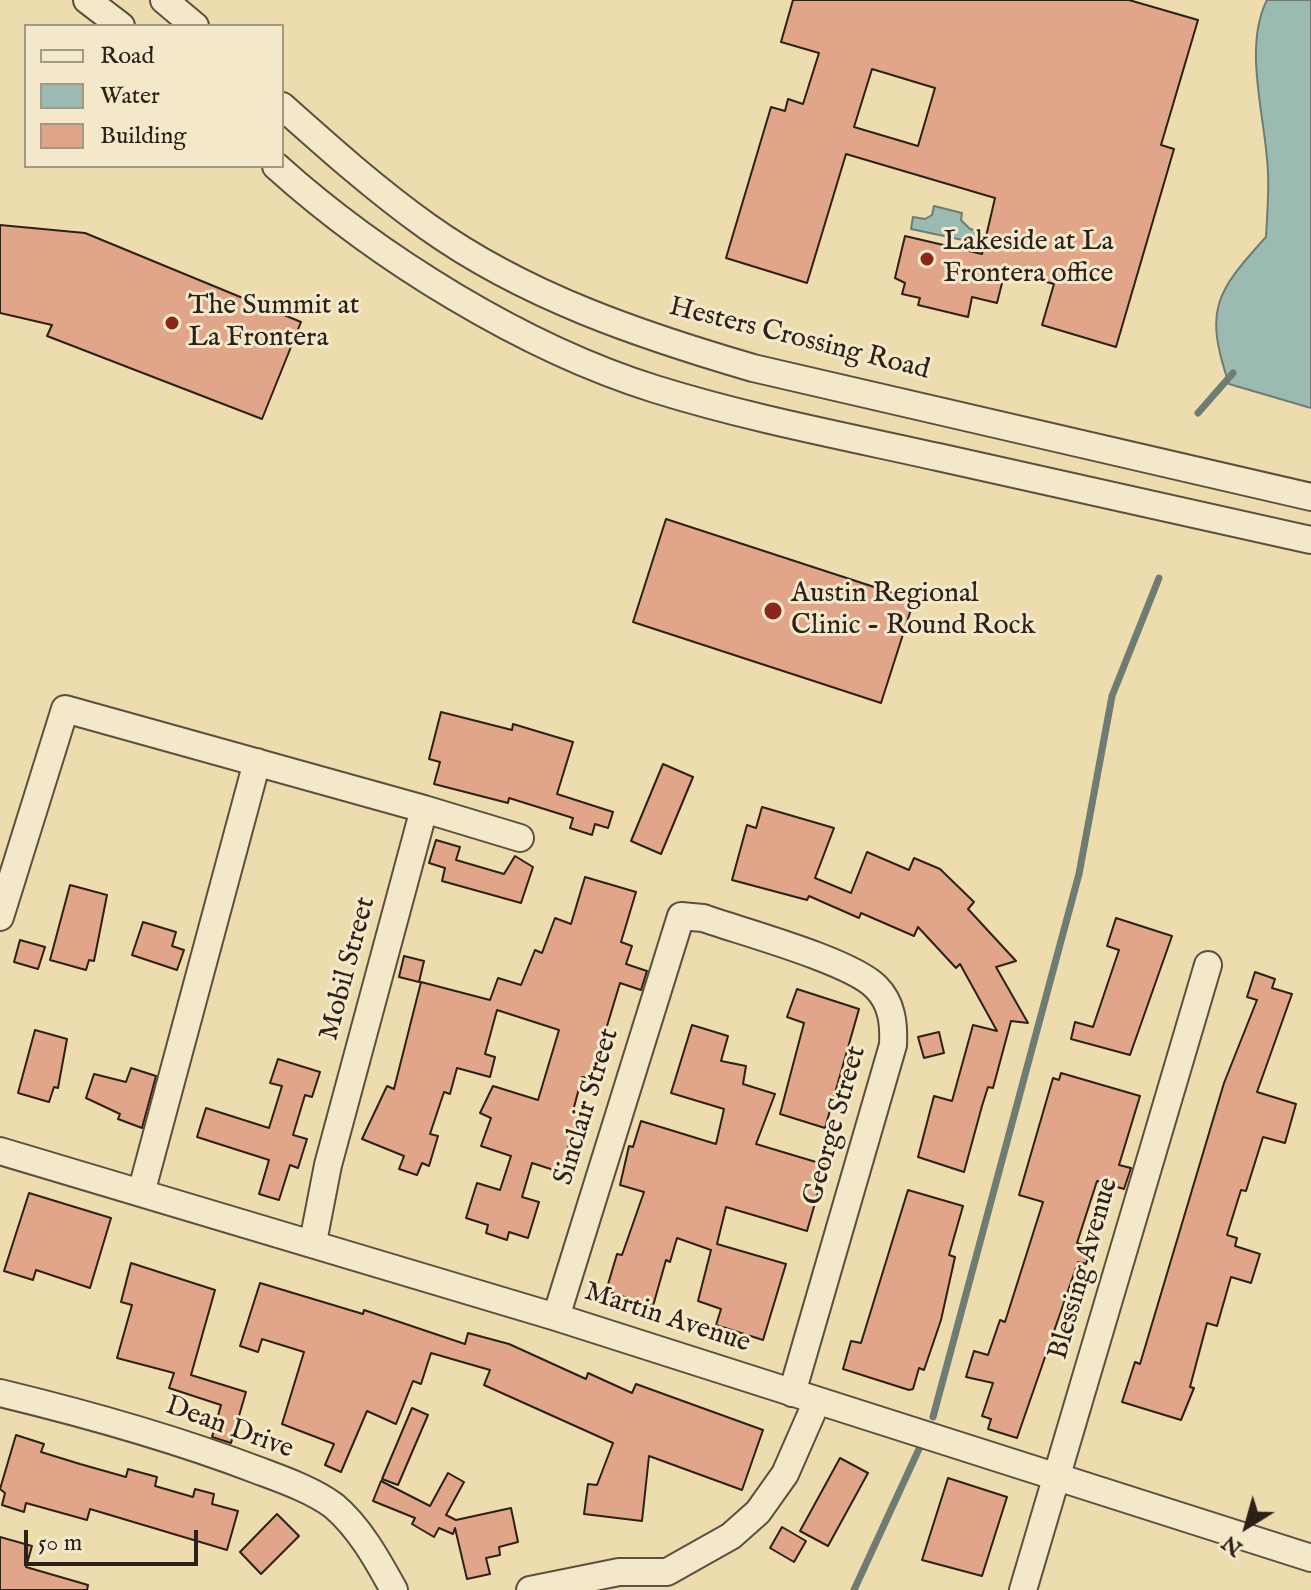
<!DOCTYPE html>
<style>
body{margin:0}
#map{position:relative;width:1311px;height:1590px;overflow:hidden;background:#eddcae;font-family:"IM FELL English",serif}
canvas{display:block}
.legend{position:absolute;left:24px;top:24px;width:260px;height:144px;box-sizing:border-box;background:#f3e8ca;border:2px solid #a39883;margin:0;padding:10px 14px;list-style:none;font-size:24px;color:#2c2018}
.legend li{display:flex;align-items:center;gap:16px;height:40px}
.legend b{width:40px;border:2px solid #a39883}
.north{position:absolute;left:1207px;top:1486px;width:80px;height:80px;-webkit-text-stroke:6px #f3e8ca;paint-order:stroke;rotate:217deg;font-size:22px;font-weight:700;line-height:32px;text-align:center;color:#2c2018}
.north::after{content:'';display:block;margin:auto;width:28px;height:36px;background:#2c2018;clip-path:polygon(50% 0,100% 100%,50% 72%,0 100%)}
.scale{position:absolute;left:24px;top:1530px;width:174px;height:36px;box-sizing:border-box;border:4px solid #2c2018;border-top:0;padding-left:10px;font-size:24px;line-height:28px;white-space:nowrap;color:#2c2018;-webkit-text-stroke:6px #f3e8ca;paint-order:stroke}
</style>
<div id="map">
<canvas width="1311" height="1590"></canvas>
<ul class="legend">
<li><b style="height:10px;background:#f3e8ca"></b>Road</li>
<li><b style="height:22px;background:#9abab2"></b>Water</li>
<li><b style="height:22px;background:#e1a689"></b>Building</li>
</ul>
<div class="north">N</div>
<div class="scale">50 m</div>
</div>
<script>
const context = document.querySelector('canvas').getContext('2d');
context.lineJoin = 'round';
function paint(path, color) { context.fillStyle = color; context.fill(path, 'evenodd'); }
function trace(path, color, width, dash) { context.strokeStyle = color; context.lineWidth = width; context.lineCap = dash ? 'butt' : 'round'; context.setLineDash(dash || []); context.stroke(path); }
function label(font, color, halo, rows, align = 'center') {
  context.font = font + ' "IM FELL English",serif'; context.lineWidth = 6; context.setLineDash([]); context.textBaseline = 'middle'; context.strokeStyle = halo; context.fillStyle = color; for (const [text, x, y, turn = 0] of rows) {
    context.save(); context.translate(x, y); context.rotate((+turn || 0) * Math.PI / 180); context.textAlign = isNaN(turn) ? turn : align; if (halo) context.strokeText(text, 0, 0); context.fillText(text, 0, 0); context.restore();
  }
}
const water = new Path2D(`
 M1267,0h44v408l-82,-24c-25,-74 -14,-91 37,-147 1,-21 3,-42 2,-63 -1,-52 -26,-125 -1,-174z
 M934,206l28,7 -1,7 9,9 10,2 -3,12 -66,-14 2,-12 12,2 7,-4z`);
paint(water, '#9abab2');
trace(water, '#6e7c74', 2);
trace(new Path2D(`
 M1198,413l35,-40
 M933,1417l146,-543 33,-178 47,-118
 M854,1590l65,-141`), '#6e7c74', 7);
const building = new Path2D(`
 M793,0h336l69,20 -37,125 13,4 -58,198 -74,-22 12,-41 -49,-13 -8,32 -25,-6 -4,20 -50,-12 2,-7 -18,-4 3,-11 -10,-5 10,-42 77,18 13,-56 -149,-44 -39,129 -81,-25 45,-151 14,4 3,-12 15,5 16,-51 -38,-11zM872,69l63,19 -17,58 -64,-19z
 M0,225l85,8 216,89 -39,97 -215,-83 5,-11 -52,-12z
 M666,519l248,81 -33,103 -248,-81z
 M441,712l71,18 1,-6 60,18 -16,52 56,18 -5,16 -13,-4 -3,11 -22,-7 3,-10 -64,-20 -1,5 -74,-19 6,-22 -11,-3z
 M663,764l30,13 -32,77 -30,-13z
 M762,807l72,21 -19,50 36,15 16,-41 42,18 5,-12 26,11 34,33 -6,7 48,52 -20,6 32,56 -17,-2 -18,67 -5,-1 -6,19 -18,66 -46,-15 16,-61 18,5 21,-76 24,6 -37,-67 -4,4 -38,-41 -4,9 -53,-23 -2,5 -50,-22 -2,4 -75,-20 15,-55 9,3z
 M436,840l24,7 -4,13 48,14 11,-18 18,11 -12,36 -79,-22 3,-13 -16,-5z
 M585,877l51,15 -15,50 11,4 -6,18 21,7 -6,19 -21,-7 -29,96 -9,-2 -9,34 6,2 -19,59 -28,-9 -10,34 17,5 -11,36 -19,-6 -2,8 -21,-7 2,-8 -22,-7 11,-35 23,7 11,-34 -30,-10 10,-28 -11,-5 13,-27 45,14 21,-70 -62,-20 -12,44 10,3 -5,20 -33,-9 -7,26 -6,-2 -14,42 8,2 -9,30 -7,-3 -5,12 -18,-6 5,-13 -42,-17 25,-53 7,3 27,-107 69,18 8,-22 23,7 14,-35 7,3 13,-35 16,6z
 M70,885l37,10 -13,66 -5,-1 -3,10 -36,-10z
 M1116,918l56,18 -42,119 -59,-16 4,-17 18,5 26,-77 -12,-4z
 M143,922l33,10 -4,14 12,4 -7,20 -45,-15z
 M20,940l25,7 -7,22 -24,-7z
 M404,956l20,5 -5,21 -20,-5z
 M1255,972l20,7 -3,9 20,6 -35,98 39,12 -11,39 -22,-6 -17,54 -5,-1 -14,45 10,3 -2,8 25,8 -9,29 -20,-6 -14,49 -10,-3 -17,64 4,1 -13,32 -59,-18 13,-40 5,2 84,-281 33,-83 -10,-3z
 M797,989l62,20 -34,119 -45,-14 24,-91 -17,-6z
 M692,1025l36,11 -7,25 25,5 -3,18 32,10 -19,50 70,21 -19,66 -81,-24 -9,37 69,20 -23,76 -47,-15 5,-16 -23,-8 13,-51 -34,-12 -7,24 -4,-2 -13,46 -47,-15 11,-37 5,1 22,-63 -24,-7 9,-39 4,1 8,-26 75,23 8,-35 -53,-16z
 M35,1030l32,9 -9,49 -4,-1 -5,15 -31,-9z
 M939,1032l5,21 -20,5 -6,-21z
 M278,1059l42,13 -8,25 -7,-2 -12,40 14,4 -9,29 -8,-3 -11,35 -20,-6 10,-34 -72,-23 9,-29 63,20 13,-42 -12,-3z
 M131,1068l25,8 -14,52 -24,-9 2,-5 -34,-16 8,-24 32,8z
 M1061,1073l79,23 -21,69 12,3 -7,21 -27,-8 -20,62 14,5 -5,16 -8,-2 -61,176 -29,-9 3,-10 -9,-3 11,-33 -27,-6 8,-26 14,4 12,-35 5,2 38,-120 -24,-7 34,-117 6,2z
 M908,1190l55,16 -14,49 6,2 -14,63 -17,50 -5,-2 -6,21 -4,1 -66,-21 8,-28 10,2z
 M29,1193l82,25 -21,70 -54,-18 -3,10 -29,-9z
 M131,1263l84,27 -24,85 55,17 -15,51 -19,-6 9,-32 -52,-17 5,-15 -57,-15 15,-53 -11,-3z
 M260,1283l103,31 1,-4 101,34 3,-11 41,11 77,35 2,-6 44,20 4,-9 127,46 -21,60 -93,-34 -7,65 -58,-7 4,-30 9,1 16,-42 -129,-58 6,-15 -59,-17 -10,31 -8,-3 -17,43 -29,-13 -26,61 -16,-7 9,-21 -52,-20 22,-72 -42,-13 -4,13 -18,-6z
 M412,1408l16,7 -30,70 -16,-6z
 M16,1435l28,9 -3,8 39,12 46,13 2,-8 29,8 -2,9 38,11 2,-8 19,5 -2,10 26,7 -11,39 -137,-41 -3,11 -61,-17 -2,9 -22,-7 3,-12 -5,-4z
 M840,1458l28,15 -40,73 -28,-15z
 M448,1473l16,9 -18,33 10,5 55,-12 7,34 -19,5 1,8 -14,3 4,16 -23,5 -12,-51 -2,6 -14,-6 -5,9 -22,-13 3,-6 -42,-17 8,-20 49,25z
 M948,1478l59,19 -25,79 -60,-16z
 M277,1514l22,22 -38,38 -21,-22z
 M782,1527l24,14 -12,21 -24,-14z
 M0,1537l32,9 -6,21 62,18 -1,5h-87z`);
paint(building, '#e1a689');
trace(building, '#2c2018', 2);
const minor = new Path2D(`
 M87,0l34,26
 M164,0l31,26
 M282,106c47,42 94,84 146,121 97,69 212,108 325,141l558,129
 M276,166c102,92 248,182 379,223 93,29 188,47 283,68 125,27 249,55 373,83
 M0,917l65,-208 359,100
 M0,1151l556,166 755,241
 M141,1193l116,-431
 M313,1242l15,-77 96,-356 96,29
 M556,1317l125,-401 22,2c40,14 148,43 173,69 16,16 18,36 17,58l-101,348
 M0,1393c87,21 173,45 257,77 24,9 56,20 77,36 26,22 44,55 60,84
 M530,1590l89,-18h48l64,-36 27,-24 27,-38 32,-73
 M1023,1590l185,-625`);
trace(minor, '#5c4f3e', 30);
trace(minor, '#f3e8ca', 26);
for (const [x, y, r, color] of [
 [927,259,8,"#8f2418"],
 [172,323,8,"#8f2418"],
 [773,611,10,"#8f2418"]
]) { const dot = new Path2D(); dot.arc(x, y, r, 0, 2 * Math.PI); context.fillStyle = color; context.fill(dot); trace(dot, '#f3e8ca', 3); }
label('28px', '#2c2018', '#f3e8ca', [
 ["Lakeside at La",943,243],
 ["Frontera office",943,275],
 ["The Summit at",188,307],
 ["La Frontera",188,339],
 ["Austin Regional",791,595],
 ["Clinic - Round Rock",791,627]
], 'left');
label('28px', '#2c2018', '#f3e8ca', [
 ["Hesters Crossing Road",799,340,14],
 ["Mobil Street",349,969,-75],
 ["Sinclair Street",588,1107,-73],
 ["George Street",836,1126,-74],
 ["Blessing Avenue",1085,1269,-74],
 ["Martin Avenue",667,1319,18],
 ["Dean Drive",229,1429,20]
]);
</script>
